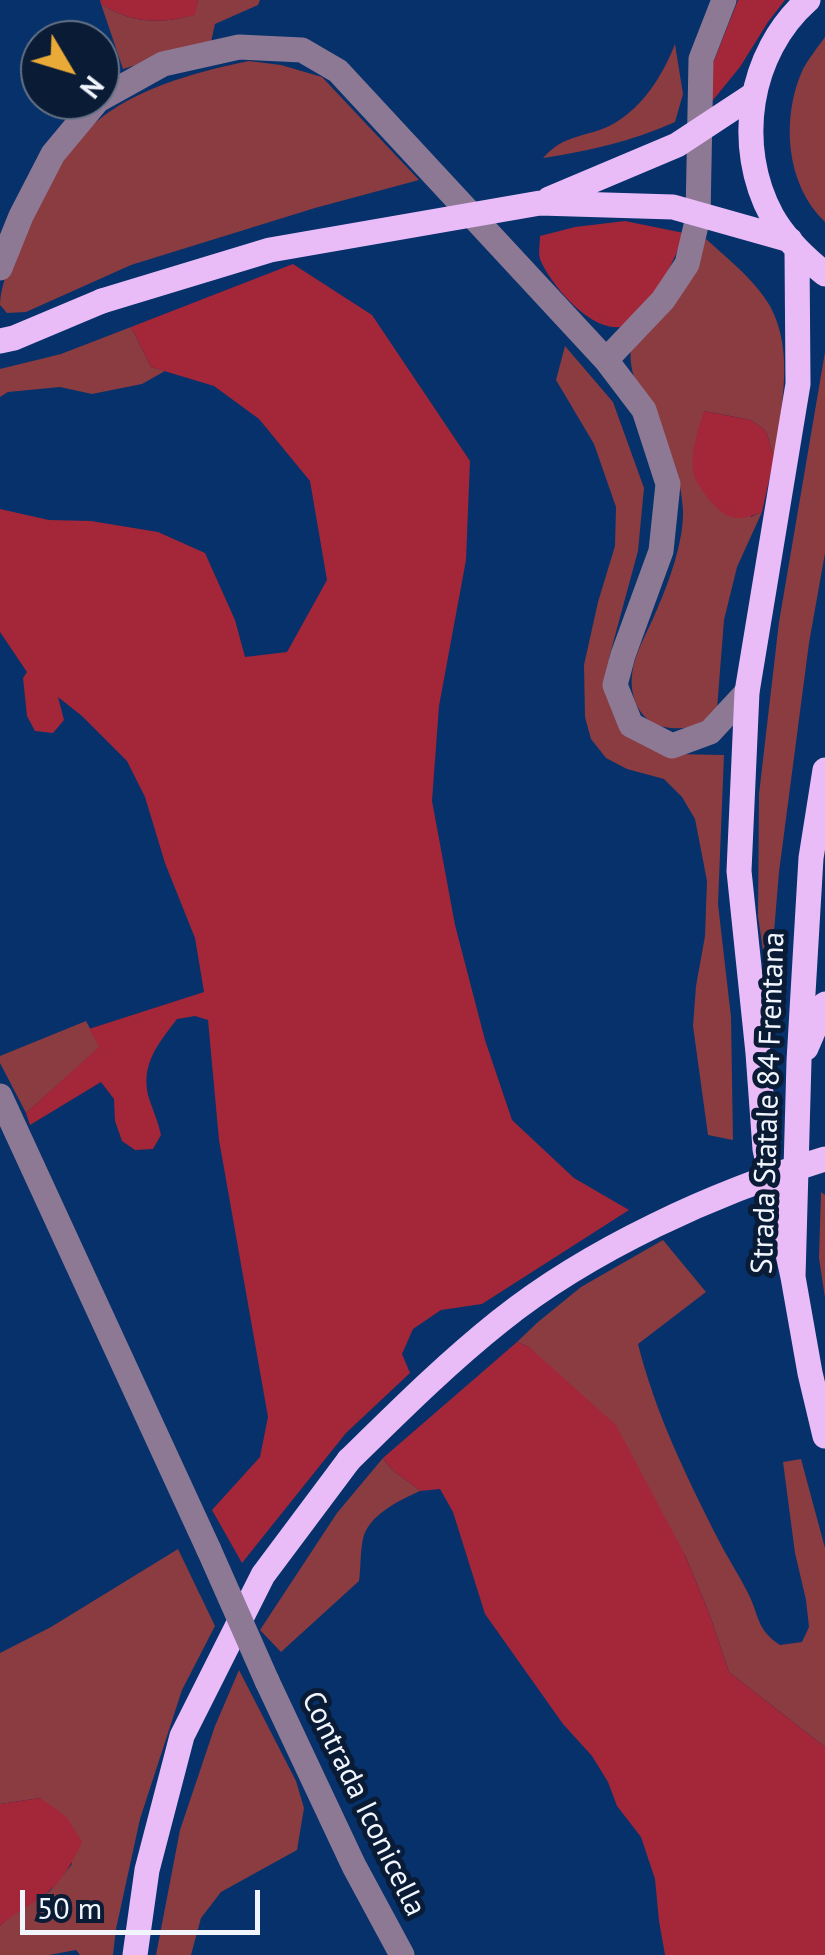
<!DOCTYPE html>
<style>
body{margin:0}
#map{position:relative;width:825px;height:1955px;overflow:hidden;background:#06316a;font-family:"PT Sans",sans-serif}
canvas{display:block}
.north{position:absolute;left:20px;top:20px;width:100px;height:100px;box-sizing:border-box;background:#0a1b35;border:2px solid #667285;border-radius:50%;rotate:128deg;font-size:28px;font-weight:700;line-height:40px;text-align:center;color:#f1f5fd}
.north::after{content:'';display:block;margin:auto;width:35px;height:45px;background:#e9aa38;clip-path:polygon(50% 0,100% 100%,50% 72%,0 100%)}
.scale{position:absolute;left:20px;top:1890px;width:240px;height:45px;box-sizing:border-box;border:5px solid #f1f5fd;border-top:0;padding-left:12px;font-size:30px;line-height:35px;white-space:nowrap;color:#f1f5fd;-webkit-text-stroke:8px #0a1b35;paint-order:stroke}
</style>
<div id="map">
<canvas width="825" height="1955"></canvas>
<div class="north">N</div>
<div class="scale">50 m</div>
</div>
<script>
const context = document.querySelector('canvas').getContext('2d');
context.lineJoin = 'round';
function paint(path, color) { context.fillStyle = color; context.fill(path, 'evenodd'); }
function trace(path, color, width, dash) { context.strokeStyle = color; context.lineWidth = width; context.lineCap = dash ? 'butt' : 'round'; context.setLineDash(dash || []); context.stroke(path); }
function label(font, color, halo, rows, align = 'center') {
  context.font = font + ' "PT Sans",sans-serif'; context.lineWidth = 10; context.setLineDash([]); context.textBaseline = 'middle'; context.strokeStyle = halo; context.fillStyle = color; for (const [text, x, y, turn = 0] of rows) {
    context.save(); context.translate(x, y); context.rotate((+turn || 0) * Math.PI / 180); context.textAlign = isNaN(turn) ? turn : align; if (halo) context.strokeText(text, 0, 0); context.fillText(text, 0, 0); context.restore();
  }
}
paint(new Path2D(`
 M198,0h62l-2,5 -43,19 -4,18 -88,27 -22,-65c33,20 57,20 93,11z
 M825,37v185c-40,-38 -44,-105 -22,-153 6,-11 15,-22 22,-32z
 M675,44l8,50 -8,28c-43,19 -85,29 -132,36 22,-25 44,-20 70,-34 30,-17 50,-49 62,-80z
 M249,61l32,4 41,12 97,103 -104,28 -184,57 -105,47 -19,1 -7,-8c1,-28 17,-54 29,-78 12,-25 24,-52 40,-75 38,-57 117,-78 180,-91z
 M706,239c22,20 49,41 64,67 25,46 11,103 4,152l-8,-27 -15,-11 -47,-9 47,106 11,-5 -25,55 -13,53 -7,89 -10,15c-28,7 -60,9 -72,-23 -11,-32 8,-59 20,-87 13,-29 29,-72 28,-104 -1,-12 -3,-26 -6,-38 -10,-36 -55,-90 -45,-128l65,-82z
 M131,327l20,40 14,4 -23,13 -50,10 -32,-7 -52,5 -8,5v-28l61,-15z
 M565,346l48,56 31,86 -6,63 -29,107 3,53 10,15 50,28 52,1 -6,149 13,113 2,123 -25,-5 -15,-109 3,-40 9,-50 2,-55 -12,-62 -13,-22 -18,-18 -37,-10 -21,-11 -15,-19 -6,-22 -1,-52 14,-63 17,-56 1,-39 -22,-63 -38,-64z
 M825,352v201l-16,90 -30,229 -10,120 -11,-76 1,-122 20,-172z
 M86,1021l14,26 -74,66 -26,-50v-7z
 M821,1192l4,3v103l-6,-40z
 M663,1240l43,52 -68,52c17,68 48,132 80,195 9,18 21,36 30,54 12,24 8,36 32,52l22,-3 7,-15 -3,-27 -11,-47 -12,-91 18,-3 24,89v199l-96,-75 -20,-59 -24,-58 -156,-208 -12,-5 21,-20 43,-35z
 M383,1458c12,18 22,19 37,33 -20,9 -52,24 -57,48 -3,13 -2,29 -4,42l-78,71 -21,-22 77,-117z
 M178,1549l37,77 -33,64 -42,129 -24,110 -3,26h-33l-4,-5 -27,5h-49v-29l12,-11 38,-24 22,-27 -32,-66 -40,6v-151l51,-26z
 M239,1670l57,111 8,27 -7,42 -76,42 -20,26 -10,37h-35l24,-125 35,-104z`), '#8a3c41');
paint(new Path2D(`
 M100,0h98l-3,15c-37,9 -61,9 -94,-11z
 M738,0h47l-17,22 -28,45 -31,38 2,-37z
 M625,221l59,12c-6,22 -39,90 -64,94 -30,4 -70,-43 -80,-68 -2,-7 0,-15 0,-23l35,-9z
 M293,264l79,51 98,146 -4,99 -27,146 -7,95 23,124 30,115 27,80 62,58 55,32 -147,94 -41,6 -28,19 -11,25 8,19 -64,60 -104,130 -30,-53 48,-53 8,-40 -49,-277 -11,-120 -13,-4 -18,3c-18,24 -36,44 -29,76 4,13 10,26 13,40l-8,14 -18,1 -13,-9 -7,-20 -1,-22 -13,-17 -71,43 -4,-12 73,-66 -10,-18 115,-37 -9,-54 -30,-75 -20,-66 -18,-36 -45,-45 -24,-19 6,23 -11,13 -18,-2 -8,-15 -4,-38 4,-6 -27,-40v-123l49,11 42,1 67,11 47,21 30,67 10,37 42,-5 40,-72 -17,-99 -51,-62 -45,-33 -63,-19 -20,-40z
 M704,411l47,9 15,11 8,27 -12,54c-9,4 -21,8 -31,5 -13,-4 -34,-30 -37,-42 -5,-19 4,-46 10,-64z
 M517,1342l12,5 87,78 69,130 24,58 20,59 96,75v208h-160l-6,-34 -4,-42 -14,-42 -24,-31 -9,-24 -16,-26 -29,-32 -78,-110 -32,-102 -13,-23 -20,2c-15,-14 -25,-15 -37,-33z
 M40,1798l26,18 16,26c-8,18 -19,37 -33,49 -15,13 -34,21 -49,35v-122z`), '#a32739');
trace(new Path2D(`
 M100,99l63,-35 76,-17 63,3 36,21 268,289 38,50 24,74 -7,67 -38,104 -8,30 16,40 41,21 38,-14 37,-40
 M0,268l21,-52 32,-62 45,-54
 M606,360l57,-60 24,-36 11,-47 3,-158 23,-59
 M0,1096l209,454
 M267,1681l87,185 48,89`), '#8e7995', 25);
trace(new Path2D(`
 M808,0c-60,53 -74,146 -36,216 13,23 33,42 53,58
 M0,341l14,-3 88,-37
 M825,770l-14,88 -12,203 -6,216 17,96 15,63
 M806,1048l19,-44
 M793,1277l-28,-128 -7,-96 -19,-182 8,-179 51,-308 -1,-134
 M135,1955l12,-85 35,-134 81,-161 86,-115`), '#e9bcf8', 25);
trace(new Path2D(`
 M209,1550l58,131`), '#8e7995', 25);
trace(new Path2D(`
 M549,199l128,-54 76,-50
 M102,301l168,-51 270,-47 133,4 117,33
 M349,1460c49,-48 97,-96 151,-139 90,-72 215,-129 325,-162`), '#e9bcf8', 25);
label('30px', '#f1f5fd', '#0a1b35', [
 ["Strada Statale 84 Frentana",769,1103,-88],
 ["Contrada Iconicella",363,1804,64]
]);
</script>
